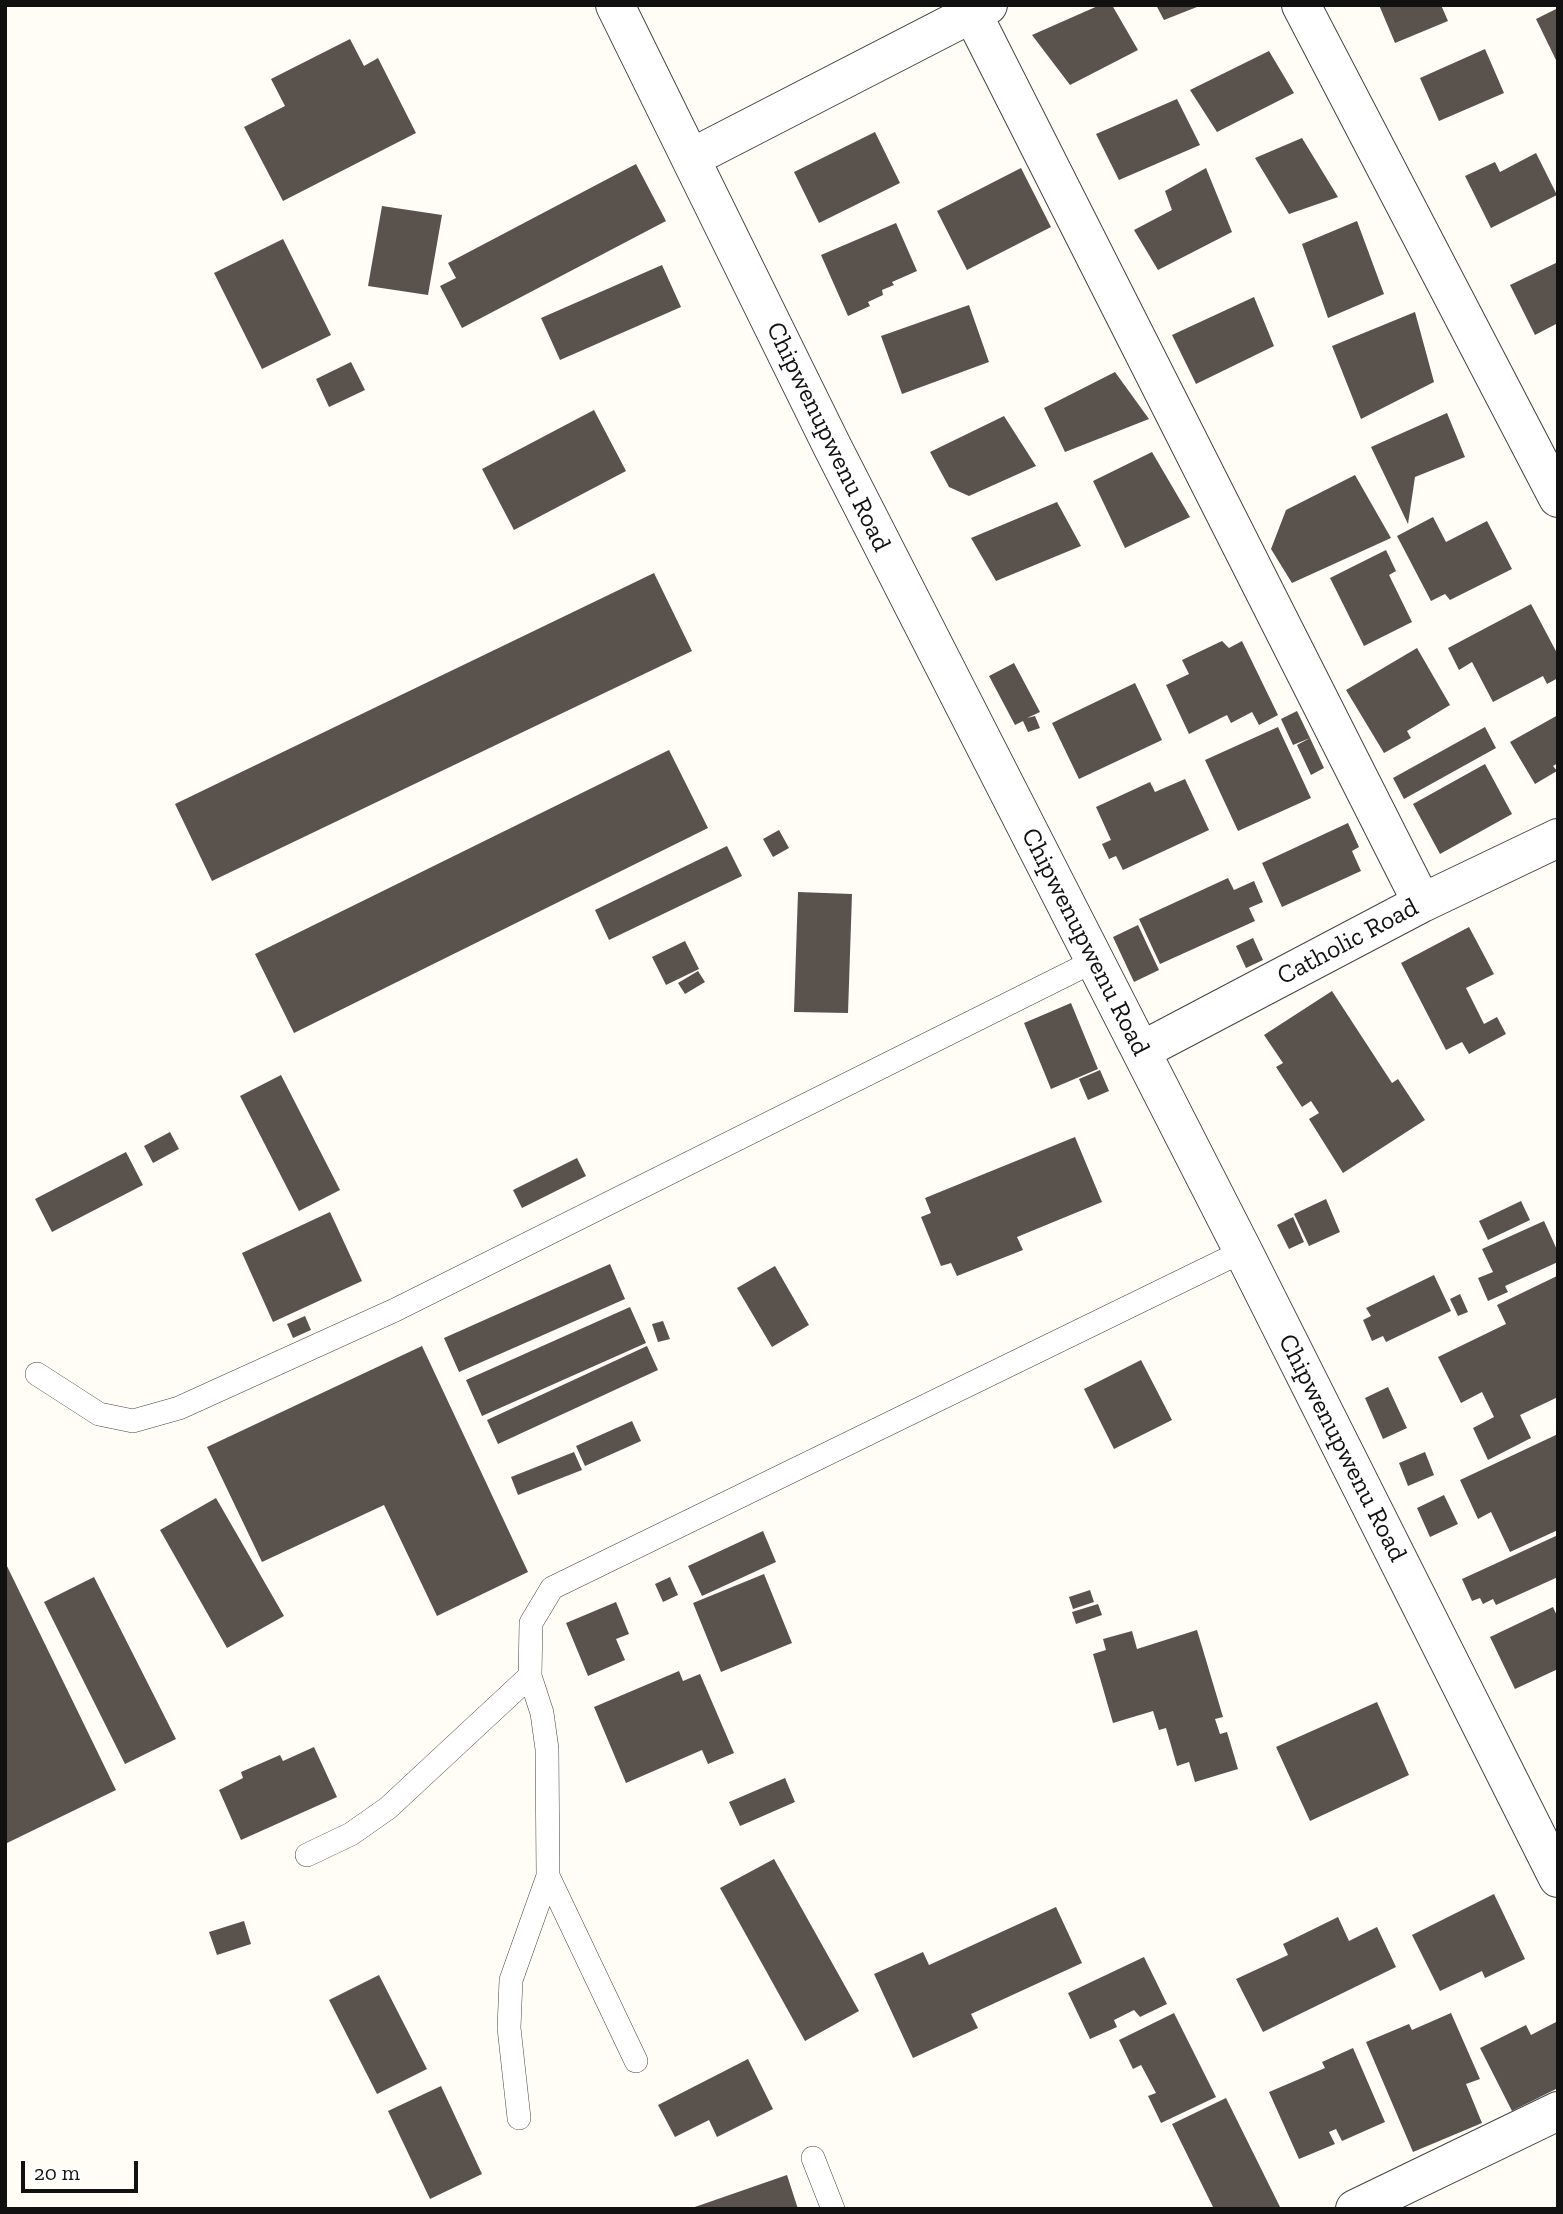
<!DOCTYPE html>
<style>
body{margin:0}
#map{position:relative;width:1563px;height:2214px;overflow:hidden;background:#fffdf5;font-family:"Zilla Slab",serif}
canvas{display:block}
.frame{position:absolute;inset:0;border:7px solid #111;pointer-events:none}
.scale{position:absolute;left:21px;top:2161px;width:117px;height:32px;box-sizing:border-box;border:4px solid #111;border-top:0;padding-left:9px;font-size:21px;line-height:24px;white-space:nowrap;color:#111;-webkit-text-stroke:5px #fff;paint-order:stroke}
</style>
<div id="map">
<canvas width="1563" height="2214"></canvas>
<div class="frame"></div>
<div class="scale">20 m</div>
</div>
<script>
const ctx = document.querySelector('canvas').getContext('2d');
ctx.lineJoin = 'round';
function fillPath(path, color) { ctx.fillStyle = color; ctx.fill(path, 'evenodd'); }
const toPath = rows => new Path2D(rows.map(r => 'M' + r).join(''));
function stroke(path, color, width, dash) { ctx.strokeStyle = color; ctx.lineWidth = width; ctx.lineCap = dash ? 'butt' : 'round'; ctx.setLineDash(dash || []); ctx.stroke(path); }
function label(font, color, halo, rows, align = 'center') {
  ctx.font = font + ' "Zilla Slab",serif'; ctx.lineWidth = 7; ctx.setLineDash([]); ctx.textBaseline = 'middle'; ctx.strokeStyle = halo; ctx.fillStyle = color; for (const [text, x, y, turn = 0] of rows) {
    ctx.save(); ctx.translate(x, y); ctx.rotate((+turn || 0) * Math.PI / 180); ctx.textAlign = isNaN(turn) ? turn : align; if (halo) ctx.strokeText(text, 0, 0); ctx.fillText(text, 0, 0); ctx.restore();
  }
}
const building = toPath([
 [1100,5,1112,5,1138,50,1070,85,1032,35],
 [1156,5,1202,5,1164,20],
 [1379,5,1441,5,1448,21,1395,43],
 [1558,8,1558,59,1556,60,1536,19],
 [350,39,364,66,378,58,416,133,283,201,244,127,285,106,271,79],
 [1485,49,1504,93,1439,121,1420,78],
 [1269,51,1294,93,1217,132,1190,90],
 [1177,99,1200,145,1119,180,1096,134],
 [875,132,900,183,819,223,794,172],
 [1302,138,1338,197,1289,214,1255,158],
 [1536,153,1557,195,1491,228,1465,176,1495,162,1500,172],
 [636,164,666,221,462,328,440,286,456,278,448,263],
 [1021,168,1051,227,967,270,937,211],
 [1206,168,1232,232,1158,270,1134,230,1172,210,1165,191],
 [382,206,442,215,428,295,368,286],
 [1357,221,1384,294,1328,318,1302,244],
 [896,223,917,271,892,282,894,285,882,290,883,295,868,302,870,306,848,316,821,255],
 [283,239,331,335,262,369,214,273],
 [1558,262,1558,323,1535,335,1510,285],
 [662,265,681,307,560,360,541,318],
 [1254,297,1274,346,1196,384,1172,335],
 [969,305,989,362,902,394,881,336],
 [1415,312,1434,382,1361,419,1332,346],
 [351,362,365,390,329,407,316,379],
 [1115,372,1149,419,1065,452,1044,408],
 [594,410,626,471,514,530,482,469],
 [1447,413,1465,457,1415,477,1408,524,1371,447],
 [1004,416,1036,466,969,496,949,487,930,452],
 [1152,452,1190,517,1125,548,1093,481],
 [1355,475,1391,538,1292,583,1271,549,1286,510],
 [1057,502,1081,546,996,581,971,538],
 [1433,517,1446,542,1487,521,1512,569,1450,600,1445,594,1431,601,1397,536],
 [1386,550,1396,571,1389,575,1412,622,1364,646,1330,578],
 [654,573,692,651,212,881,175,804],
 [1531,604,1558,655,1558,678,1547,684,1543,676,1493,702,1472,662,1459,670,1448,648],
 [1222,641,1229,648,1242,641,1278,715,1259,725,1252,712,1231,723,1227,715,1189,734,1166,685,1189,674,1182,660],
 [1417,648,1450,705,1407,731,1411,738,1384,753,1346,690],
 [1014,663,1040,712,1027,718,1035,716,1040,728,1028,732,1023,721,1015,725,989,676],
 [1135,683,1162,740,1079,779,1052,723],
 [1297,711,1310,738,1293,745,1281,719],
 [1558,715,1558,763,1553,766,1557,771,1535,784,1510,742],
 [1278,727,1311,798,1238,831,1205,760],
 [1485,727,1496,748,1404,799,1393,778],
 [1310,738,1324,768,1311,775,1297,745],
 [669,750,708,828,294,1033,255,954],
 [1485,764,1512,814,1440,854,1413,804],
 [1185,779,1209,830,1123,870,1116,856,1109,859,1102,844,1111,840,1096,807,1150,782,1155,792],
 [1348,823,1359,847,1352,851,1361,871,1282,907,1262,863],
 [779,830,789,848,773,857,763,839],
 [727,846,742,876,609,940,595,910],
 [1228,878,1234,890,1254,881,1263,902,1249,908,1255,921,1160,964,1139,919],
 [798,892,852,894,848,1013,794,1012],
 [1138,925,1159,970,1134,982,1113,937],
 [1469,927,1494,974,1466,988,1484,1024,1497,1017,1506,1034,1469,1054,1462,1042,1446,1050,1401,963],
 [1253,938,1263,960,1246,968,1236,946],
 [685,941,699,969,666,985,652,957],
 [698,971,705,982,685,994,678,983],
 [1332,991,1392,1083,1398,1079,1425,1120,1343,1173,1309,1119,1319,1113,1311,1101,1302,1107,1276,1067,1283,1063,1264,1035],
 [1071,1003,1098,1069,1051,1089,1024,1023],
 [1100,1070,1109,1091,1088,1100,1079,1079],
 [281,1075,340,1190,299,1211,240,1096],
 [170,1132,179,1149,153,1163,144,1146],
 [1075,1137,1102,1202,1017,1237,1023,1250,957,1276,951,1263,941,1266,921,1217,931,1213,925,1198],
 [126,1152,143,1185,52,1232,35,1199],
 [577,1158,586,1176,522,1208,513,1190],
 [1326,1199,1340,1232,1309,1246,1294,1214],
 [1521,1201,1530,1220,1488,1240,1479,1221],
 [330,1212,362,1281,273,1322,242,1253],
 [1293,1217,1304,1242,1289,1249,1277,1225],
 [1544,1221,1558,1252,1558,1262,1505,1286,1508,1292,1488,1301,1478,1278,1493,1272,1482,1249],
 [610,1264,625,1299,459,1372,444,1338],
 [775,1266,809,1325,772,1347,737,1288],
 [1434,1275,1451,1311,1386,1342,1383,1336,1372,1341,1363,1320,1371,1316,1366,1308],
 [1557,1276,1558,1397,1520,1415,1531,1438,1488,1460,1473,1428,1494,1417,1482,1392,1461,1403,1438,1357,1506,1324,1497,1305],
 [1460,1294,1468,1312,1458,1316,1450,1299],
 [630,1307,646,1343,482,1416,466,1380],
 [305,1316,311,1330,293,1338,287,1324],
 [663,1321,670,1339,658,1342,652,1324],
 [422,1346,528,1572,437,1616,384,1505,262,1562,207,1447],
 [647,1346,658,1370,498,1444,487,1420],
 [1141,1360,1172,1420,1114,1449,1084,1389],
 [1388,1387,1407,1428,1383,1439,1365,1398],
 [632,1421,641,1441,585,1466,576,1446],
 [1558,1434,1558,1530,1510,1552,1491,1512,1478,1519,1460,1480],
 [574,1452,582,1470,518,1495,511,1477],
 [1425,1452,1434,1475,1408,1486,1399,1463],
 [1444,1495,1458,1524,1430,1537,1417,1508],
 [216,1498,284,1616,227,1648,160,1530],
 [763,1531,776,1562,702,1596,688,1566],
 [1558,1535,1558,1577,1496,1605,1493,1599,1483,1604,1480,1598,1472,1601,1462,1579],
 [5,1562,116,1790,5,1844],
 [764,1574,792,1643,721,1672,693,1603],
 [94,1577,176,1739,125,1764,44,1602],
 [670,1577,678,1595,663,1602,655,1584],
 [1090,1590,1094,1602,1073,1609,1069,1597],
 [616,1602,629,1634,616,1639,625,1660,588,1676,566,1623],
 [1098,1604,1102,1615,1076,1624,1072,1612],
 [1553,1607,1558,1618,1558,1669,1515,1689,1490,1637],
 [1197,1630,1223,1717,1215,1719,1220,1734,1227,1732,1238,1769,1195,1782,1189,1762,1177,1766,1166,1728,1159,1730,1153,1711,1113,1723,1093,1654,1106,1650,1103,1639,1132,1631,1137,1649],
 [679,1671,683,1681,700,1674,734,1753,708,1764,702,1750,626,1783,594,1707],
 [1377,1702,1409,1775,1310,1821,1276,1747],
 [314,1747,337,1797,241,1840,219,1790,243,1778,241,1772,280,1755,283,1761],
 [785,1778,795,1802,740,1826,729,1802],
 [774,1859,859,2011,805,2041,720,1888],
 [1494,1894,1525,1959,1485,1978,1482,1971,1440,1991,1412,1935],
 [1056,1907,1082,1963,971,2014,978,2028,913,2058,874,1974,923,1952,929,1965],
 [1338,1917,1349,1941,1377,1927,1396,1967,1263,2032,1236,1979,1288,1955,1283,1944],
 [244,1921,251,1944,217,1955,209,1932],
 [1144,1957,1167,2004,1140,2017,1134,2010,1114,2020,1117,2027,1090,2039,1068,1993],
 [379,1975,427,2069,377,2094,329,2000],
 [1174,2013,1216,2097,1161,2123,1148,2096,1156,2093,1141,2065,1133,2069,1119,2040],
 [1451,2013,1480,2079,1466,2084,1482,2123,1413,2152,1366,2042,1409,2024,1412,2030],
 [1558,2021,1558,2088,1512,2111,1480,2048,1526,2025,1531,2035],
 [1353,2048,1385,2122,1342,2141,1336,2129,1329,2132,1335,2144,1299,2159,1269,2092,1325,2068,1322,2062],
 [748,2059,773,2109,717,2137,709,2120,675,2137,658,2105],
 [441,2086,482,2174,430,2199,388,2111],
 [1226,2098,1281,2209,1214,2209,1172,2124],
 [787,2175,798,2209,692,2209,692,2208]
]);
const lane = toPath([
 [37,1374,99,1414,133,1421,179,1408,395,1310,1094,961],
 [307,1855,351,1834,388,1808,530,1676],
 [548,1876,636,2061],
 [519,2118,509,2028,511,1980,548,1876,547,1749,542,1713,530,1676,531,1623,552,1588,1243,1251],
 [813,2158,833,2209]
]);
const street = toPath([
 [615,5,832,446,1243,1251,1558,1878],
 [968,5,1422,903],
 [1301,5,1558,498],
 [691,158,988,5],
 [1141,1051,1422,903,1558,838],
 [1355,2209,1558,2111]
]);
const streetNames = [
 ["Chipwenupwenu Road",828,437,64],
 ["Chipwenupwenu Road",1085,942,63],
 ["Catholic Road",1348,942,-28],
 ["Chipwenupwenu Road",1342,1448,63]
];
fillPath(building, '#5a524d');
stroke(lane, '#444', 24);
stroke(street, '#444', 40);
stroke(lane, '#fff', 23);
stroke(street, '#fff', 38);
label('26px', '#111', '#fff', streetNames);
</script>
